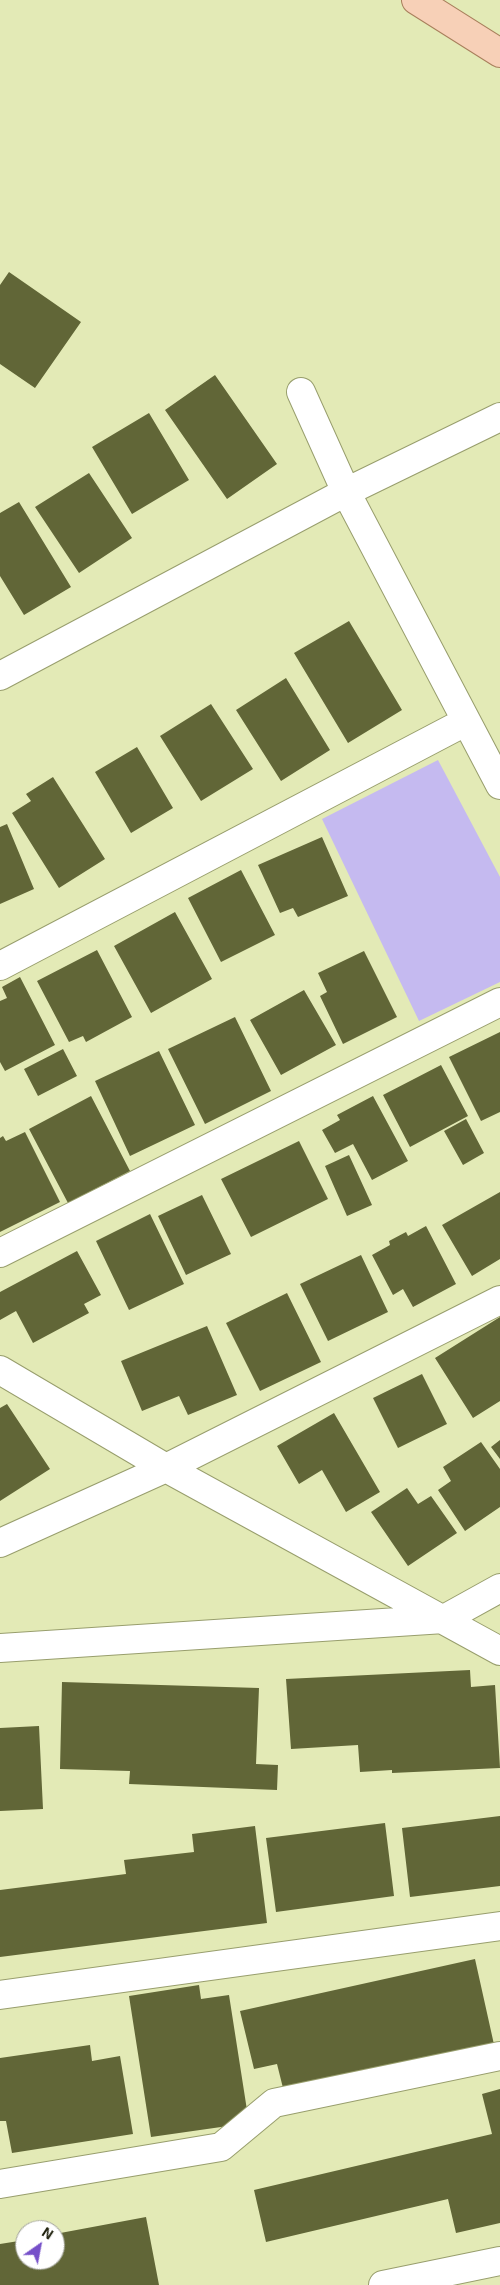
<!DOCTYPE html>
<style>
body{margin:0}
#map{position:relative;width:500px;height:2285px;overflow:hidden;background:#e3eab6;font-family:"Exo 2",sans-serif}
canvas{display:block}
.north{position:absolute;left:15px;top:2220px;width:50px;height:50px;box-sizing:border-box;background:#fff;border:1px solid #a5a69e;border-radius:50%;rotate:33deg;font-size:14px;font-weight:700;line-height:20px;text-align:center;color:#1f210d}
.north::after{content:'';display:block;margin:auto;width:18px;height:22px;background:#7650c9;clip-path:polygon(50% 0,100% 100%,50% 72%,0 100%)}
</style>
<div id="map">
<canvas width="500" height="2285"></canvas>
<div class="north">N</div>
</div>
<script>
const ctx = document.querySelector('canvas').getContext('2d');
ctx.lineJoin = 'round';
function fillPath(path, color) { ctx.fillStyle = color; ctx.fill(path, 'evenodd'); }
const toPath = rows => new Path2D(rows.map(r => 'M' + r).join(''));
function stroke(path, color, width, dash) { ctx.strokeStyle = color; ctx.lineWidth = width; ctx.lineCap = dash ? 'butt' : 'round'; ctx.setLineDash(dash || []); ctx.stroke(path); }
const green = toPath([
 [438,760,500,877,500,982,419,1021,322,819]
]);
const building = toPath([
 [9,272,81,322,35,388,0,364,0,285],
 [215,375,277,464,227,499,165,410],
 [149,413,189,480,132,514,92,447],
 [89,473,132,538,79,573,35,507],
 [19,502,71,587,24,615,0,576,0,513],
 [349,621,402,710,348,743,294,653],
 [286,678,330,750,281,781,236,710],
 [211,704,253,769,201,801,160,736],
 [137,747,173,808,131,833,95,772],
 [53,777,105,859,59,888,12,813,31,801,26,794],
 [7,824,34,889,0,904,0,827],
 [322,837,348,896,298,917,293,908,280,913,258,865],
 [241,870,275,935,221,962,188,898],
 [175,912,212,979,151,1013,114,946],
 [97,950,132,1017,86,1042,83,1036,69,1042,37,981],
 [364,951,397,1017,343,1044,320,996,327,992,318,973],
 [20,977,55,1045,5,1071,0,1062,0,1001,7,998,2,987],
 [304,990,336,1045,281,1075,250,1020],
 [235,1017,271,1091,205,1124,168,1049],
 [500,1032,500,1112,481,1121,449,1057],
 [63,1049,77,1076,38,1096,24,1069],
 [159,1051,195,1125,130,1156,95,1081],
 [441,1065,468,1116,410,1147,383,1095],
 [91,1096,130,1171,68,1203,29,1129],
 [373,1096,408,1161,372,1180,353,1144,335,1153,322,1130,340,1120,337,1115],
 [466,1119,484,1153,463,1165,444,1131],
 [25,1132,60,1202,0,1232,0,1138,3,1136,6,1141],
 [299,1141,328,1199,251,1237,221,1179],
 [349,1155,372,1205,347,1216,325,1166],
 [500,1192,500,1259,472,1276,442,1225],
 [202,1195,231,1254,186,1275,158,1216],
 [150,1214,184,1284,129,1310,96,1241],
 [426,1226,456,1284,413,1307,403,1289,393,1295,372,1255,390,1245,389,1241,406,1232,408,1236],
 [77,1251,101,1295,84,1304,89,1313,33,1343,16,1311,0,1320,0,1292],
 [361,1255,388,1312,328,1341,300,1284],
 [287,1293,321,1362,260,1391,226,1323],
 [500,1317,500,1401,473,1418,435,1358],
 [207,1326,237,1395,188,1415,179,1396,142,1411,121,1361],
 [422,1374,447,1424,398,1448,373,1398],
 [7,1404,50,1469,0,1501,0,1408],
 [334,1413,380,1492,346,1512,322,1470,299,1484,277,1446],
 [500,1440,500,1459,491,1447],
 [481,1442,500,1469,500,1507,465,1531,438,1490,451,1481,443,1467],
 [407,1488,418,1504,431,1496,457,1533,408,1566,371,1512],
 [470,1670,471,1687,495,1685,500,1768,392,1773,392,1770,360,1772,358,1745,291,1749,286,1679],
 [62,1682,259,1688,256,1764,278,1765,277,1790,129,1784,130,1771,60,1769],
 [39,1726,43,1809,0,1811,0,1728],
 [500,1816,500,1886,410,1897,402,1828],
 [385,1823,394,1896,276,1912,266,1838],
 [255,1826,267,1923,0,1957,0,1890,126,1874,124,1860,194,1852,192,1834],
 [475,1959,495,2049,285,2096,277,2064,254,2069,240,2011],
 [199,1985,201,1999,229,1995,249,2123,151,2137,129,1996],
 [90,2045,92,2061,120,2056,133,2134,12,2153,6,2121,0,2121,0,2058],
 [500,2089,500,2223,456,2233,448,2199,266,2242,254,2190,492,2134,482,2094],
 [146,2217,159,2285,0,2285,0,2244,25,2240,25,2260,55,2260,55,2234]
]);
const street = toPath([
 [301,392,346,492,500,785],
 [0,676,346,492,500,417],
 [0,966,465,722],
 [0,1253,500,1002],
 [0,1370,166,1468,500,1651],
 [0,1543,166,1468,500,1300],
 [0,1648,444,1619,500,1588],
 [0,1995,500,1926],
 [0,2184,221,2147,274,2103,500,2056],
 [383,2285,500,2261]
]);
const primary = toPath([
 [416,0,500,53]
]);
fillPath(green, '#c5baf0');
fillPath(building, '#616637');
stroke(street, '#989e6d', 30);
stroke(primary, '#a87f5c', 30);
stroke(street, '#fff', 28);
stroke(primary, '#f7d0b7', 28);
</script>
